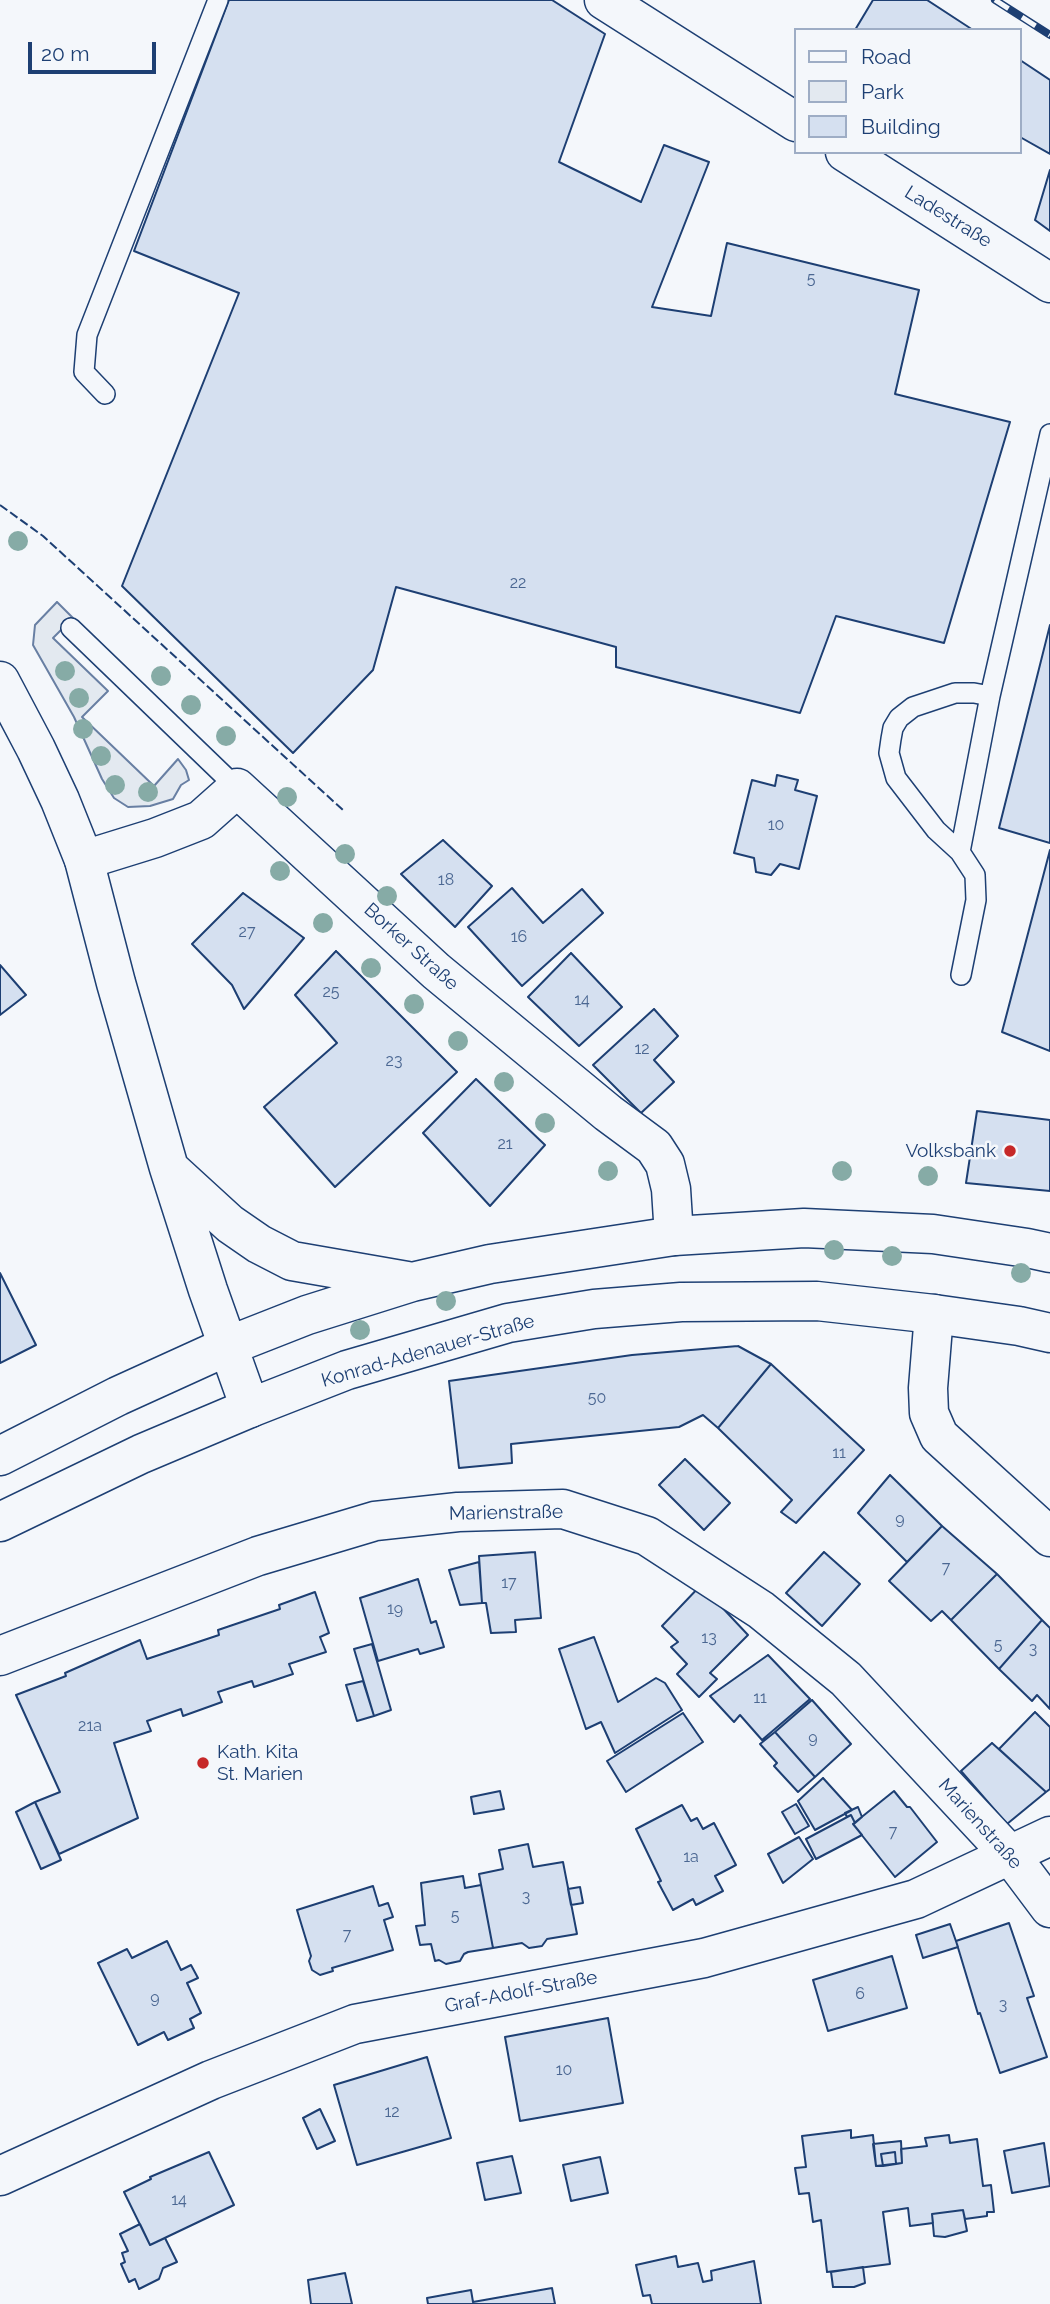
<!DOCTYPE html>
<meta charset="utf-8">
<style>
body{margin:0}
#map{position:relative;width:1050px;height:2304px;overflow:hidden;background:#f4f7fb;font-family:Raleway,sans-serif}
canvas{display:block}
.legend{position:absolute;left:794px;top:28px;width:228px;height:126px;box-sizing:border-box;background:#f4f7fb;border:2px solid #9eadc5;margin:0;padding:9px 12px;list-style:none;font-size:21px;color:#1d3f73}
.legend li{display:flex;align-items:center;gap:14px;height:35px}
.legend b{width:35px;border:2px solid #9eadc5}
.scale{position:absolute;left:28px;top:42px;width:128px;height:32px;box-sizing:border-box;border:4px solid #1d3f73;border-top:0;padding-left:9px;font-size:21px;line-height:24px;white-space:nowrap;color:#1d3f73;-webkit-text-stroke:5px #f4f7fb;paint-order:stroke}
</style>
<div id="map">
<canvas width="1050" height="2304"></canvas>
<ul class="legend">
<li><b style="height:9px;background:#f4f7fb"></b>Road</li>
<li><b style="height:19px;background:#e3e9f0"></b>Park</li>
<li><b style="height:19px;background:#d5e0f0"></b>Building</li>
</ul>
<div class="scale">20 m</div>
</div>
<script>
const ctx = document.querySelector('canvas').getContext('2d');
ctx.lineJoin = 'round';
function fillPath(path, color) { ctx.fillStyle = color; ctx.fill(path, 'evenodd'); }
const toPath = rows => new Path2D(rows.map(r => 'M' + r).join(''));
function stroke(path, color, width, dash) { ctx.strokeStyle = color; ctx.lineWidth = width; ctx.lineCap = dash ? 'butt' : 'round'; ctx.setLineDash(dash || []); ctx.stroke(path); }
function label(font, color, halo, rows, align = 'center') {
  ctx.font = font + ' Raleway,sans-serif'; ctx.lineWidth = 5; ctx.setLineDash([]); ctx.textBaseline = 'middle'; ctx.strokeStyle = halo; ctx.fillStyle = color; for (const [text, x, y, turn = 0] of rows) {
    ctx.save(); ctx.translate(x, y); ctx.rotate((+turn || 0) * Math.PI / 180); ctx.textAlign = isNaN(turn) ? turn : align; if (halo) ctx.strokeText(text, 0, 0); ctx.fillText(text, 0, 0); ctx.restore();
  }
}
const green = toPath([
 [57,602,73,618,53,638,108,691,82,717,154,786,178,759,186,770,189,780,181,785,173,799,150,806,128,807,114,798,102,779,74,717,33,645,35,625,57,602]
]);
const building = toPath([
 [229,0,552,0,605,34,559,162,641,202,664,145,709,162,652,307,711,316,727,243,919,290,895,394,1010,422,944,643,836,616,800,713,616,667,616,647,396,587,373,670,293,753,122,586,239,293,134,251,229,0],
 [873,0,927,0,973,30,855,30,873,0],
 [1020,60,1050,80,1050,154,1020,137,1020,60],
 [1050,170,1050,231,1035,220,1050,170],
 [1050,625,1050,843,999,828,1050,625],
 [777,775,798,780,795,790,817,796,799,869,780,864,771,875,756,872,754,858,734,853,752,780,775,786,777,775],
 [443,840,492,886,455,927,401,874,443,840],
 [1050,850,1050,1051,1002,1032,1050,850],
 [512,888,543,923,582,889,603,913,522,986,468,927,512,888],
 [243,893,304,938,244,1009,232,985,192,944,243,893],
 [336,951,457,1072,335,1187,264,1107,337,1043,295,995,336,951],
 [571,953,622,1007,579,1046,528,997,571,953],
 [0,965,26,995,0,1015,0,965],
 [654,1009,678,1036,654,1060,674,1082,641,1113,593,1065,654,1009],
 [476,1079,545,1145,490,1206,423,1133,476,1079],
 [977,1111,1050,1120,1050,1191,966,1183,977,1111],
 [0,1273,36,1345,0,1363,0,1273],
 [738,1346,771,1364,718,1428,703,1415,679,1427,511,1444,512,1463,459,1468,449,1381,632,1355,738,1346],
 [771,1364,864,1450,796,1523,781,1512,792,1500,718,1428,771,1364],
 [685,1459,730,1503,704,1530,659,1485,685,1459],
 [890,1475,942,1526,907,1562,858,1513,890,1475],
 [942,1526,997,1574,951,1620,942,1611,931,1621,889,1581,942,1526],
 [535,1552,541,1618,515,1620,516,1632,491,1633,486,1603,482,1603,479,1556,535,1552],
 [824,1552,860,1584,822,1626,786,1593,824,1552],
 [479,1562,482,1603,460,1605,449,1570,479,1562],
 [997,1574,1042,1620,999,1669,951,1620,997,1574],
 [418,1579,431,1623,436,1621,444,1647,420,1654,418,1649,378,1661,360,1598,418,1579],
 [701,1585,748,1635,710,1673,717,1679,699,1697,677,1674,687,1664,671,1647,678,1642,662,1626,701,1585],
 [315,1592,329,1633,320,1637,326,1652,289,1664,293,1674,254,1687,252,1681,218,1692,222,1702,183,1716,181,1709,147,1721,151,1731,114,1743,138,1818,59,1854,35,1802,60,1792,16,1695,66,1676,65,1673,140,1640,147,1659,219,1635,218,1630,280,1609,279,1605,315,1592],
 [1042,1620,1050,1628,1050,1709,1037,1695,1032,1701,999,1669,1042,1620],
 [594,1637,618,1702,656,1678,665,1683,682,1710,615,1753,601,1722,586,1729,559,1649,594,1637],
 [372,1644,391,1710,374,1716,354,1649,372,1644],
 [768,1655,810,1699,762,1740,740,1715,734,1722,710,1696,768,1655],
 [363,1681,374,1716,357,1721,346,1685,363,1681],
 [812,1700,851,1744,815,1777,775,1732,812,1700],
 [1035,1712,1050,1727,1050,1789,1046,1792,999,1749,1035,1712],
 [683,1713,703,1742,626,1792,607,1761,683,1713],
 [775,1732,815,1777,798,1792,774,1766,777,1763,760,1744,775,1732],
 [992,1743,1046,1792,1007,1824,961,1771,992,1743],
 [823,1778,852,1810,815,1830,798,1801,823,1778],
 [500,1791,504,1809,474,1814,471,1797,500,1791],
 [894,1791,907,1807,910,1807,937,1842,895,1877,853,1824,894,1791],
 [35,1802,61,1860,41,1869,16,1812,35,1802],
 [796,1804,809,1826,795,1834,782,1812,796,1804],
 [682,1805,691,1821,697,1818,703,1829,714,1823,736,1865,715,1876,723,1891,696,1905,693,1899,673,1910,658,1882,661,1881,636,1829,682,1805],
 [858,1807,862,1817,855,1823,851,1815,847,1817,845,1813,858,1807],
 [851,1815,855,1823,853,1824,862,1835,816,1859,806,1839,851,1815],
 [799,1837,813,1859,783,1883,768,1854,799,1837],
 [528,1844,533,1867,563,1862,577,1934,547,1939,542,1946,529,1948,522,1943,493,1948,479,1874,503,1869,499,1850,528,1844],
 [463,1876,465,1888,481,1885,493,1948,468,1952,464,1954,460,1961,446,1964,439,1960,435,1961,431,1944,420,1945,416,1926,425,1925,421,1883,463,1876],
 [373,1886,379,1906,388,1903,393,1917,384,1920,393,1950,332,1968,333,1971,320,1975,312,1970,309,1961,311,1956,297,1910,373,1886],
 [580,1887,583,1903,571,1905,568,1889,580,1887],
 [1009,1923,1034,1996,1027,1998,1047,2057,1000,2073,980,2013,978,2014,956,1941,1009,1923],
 [950,1924,958,1947,923,1958,916,1935,950,1924],
 [167,1941,181,1970,191,1965,198,1978,187,1983,201,2013,190,2019,194,2028,168,2040,164,2032,138,2045,98,1963,127,1949,132,1958,167,1941],
 [892,1956,907,2008,828,2031,813,1980,892,1956],
 [608,2018,623,2103,520,2121,505,2037,608,2018],
 [427,2057,451,2138,357,2165,334,2085,427,2057],
 [320,2109,335,2141,317,2149,303,2118,320,2109],
 [851,2130,851,2138,873,2135,876,2166,902,2163,901,2149,927,2146,925,2138,949,2135,950,2143,977,2139,983,2186,991,2185,994,2212,987,2212,987,2216,965,2219,963,2210,932,2214,933,2223,910,2226,908,2208,883,2212,890,2264,827,2272,821,2220,813,2222,809,2193,799,2194,795,2168,806,2167,802,2136,851,2130],
 [901,2141,902,2163,896,2164,895,2152,881,2154,883,2166,876,2166,873,2144,901,2141],
 [1044,2143,1050,2186,1012,2193,1004,2151,1044,2143],
 [209,2152,234,2205,150,2245,124,2192,151,2179,150,2177,209,2152],
 [895,2152,896,2164,883,2166,881,2154,895,2152],
 [512,2156,521,2193,485,2200,477,2163,512,2156],
 [600,2157,608,2193,571,2201,563,2165,600,2157],
 [963,2210,967,2231,945,2237,934,2236,932,2214,963,2210],
 [140,2224,150,2245,165,2238,177,2262,163,2268,159,2279,139,2289,135,2279,129,2282,121,2264,125,2262,122,2253,128,2251,120,2234,140,2224],
 [676,2256,678,2267,698,2263,703,2282,712,2280,711,2271,754,2261,761,2304,652,2304,650,2295,643,2296,636,2265,676,2256],
 [863,2267,865,2283,854,2287,833,2287,831,2272,863,2267],
 [345,2273,352,2304,311,2304,308,2280,345,2273],
 [552,2288,555,2304,428,2304,427,2298,471,2290,473,2302,552,2288]
]);
const service = toPath([
 [105,394,84,372,87,335,218,0],
 [71,628,237,788],
 [960,852,990,696],
 [961,975,976,900,975,875,960,852,936,830,896,778,889,753,891,739,893,728,899,718,913,707,955,693,974,693,990,696,1050,434]
]);
const minor = toPath([
 [604,0,796,122],
 [845,152,1050,283],
 [84,860,155,838,201,820,237,788,436,971,608,1113,654,1147,665,1164,671,1189,674,1236],
 [934,1314,928,1388,929,1413,939,1436,1050,1537],
 [0,1656,258,1556,375,1521,458,1512,563,1509,647,1536,761,1610,846,1679,1011,1856,1050,1908],
 [0,2176,211,2080,355,2024,704,1958,916,1899,1050,1836]
]);
const tertiary = toPath([
 [0,1456,118,1396,228,1346],
 [0,1522,141,1454,250,1408]
]);
const primary = toPath([
 [0,681,36,749,60,800,84,860,116,983,169,1168,208,1290,250,1408,347,1370,508,1323,594,1309,681,1302,817,1301,934,1314,1019,1326,1050,1333],
 [171,1170,230,1224,259,1244,292,1261,407,1281],
 [228,1346,307,1315,412,1282,490,1264,674,1236,804,1228,933,1234,1027,1248,1050,1253]
]);
const rail = toPath([
 [995,0,1050,35]
]);
const fence = toPath([
 [0,505,43,536,344,811]
]);
const trees = [
 [18,541],
 [65,671],
 [161,676],
 [79,698],
 [191,705],
 [83,729],
 [226,736],
 [101,756],
 [115,785],
 [148,792],
 [287,797],
 [345,854],
 [280,871],
 [387,896],
 [323,923],
 [371,968],
 [414,1004],
 [458,1041],
 [504,1082],
 [545,1123],
 [608,1171],
 [842,1171],
 [928,1176],
 [834,1250],
 [892,1256],
 [1021,1273],
 [446,1301],
 [360,1330]
];
const markers = [
 [1010,1151,7,"#c62828"],
 [203,1763,7,"#c62828"]
];
const numberNames = [
 ["5",811,279],
 ["22",518,583],
 ["10",776,825],
 ["18",446,880],
 ["27",247,932],
 ["16",519,937],
 ["25",331,992],
 ["14",582,1000],
 ["12",642,1049],
 ["23",394,1061],
 ["21",505,1144],
 ["50",597,1398],
 ["11",839,1453],
 ["9",900,1519],
 ["7",946,1568],
 ["17",509,1583],
 ["19",395,1609],
 ["13",709,1638],
 ["5",998,1645],
 ["3",1033,1649],
 ["11",760,1698],
 ["21a",90,1726],
 ["9",813,1738],
 ["7",893,1832],
 ["1a",691,1857],
 ["3",526,1897],
 ["5",455,1916],
 ["7",347,1935],
 ["6",860,1994],
 ["9",155,1998],
 ["3",1003,2005],
 ["10",564,2070],
 ["12",392,2112],
 ["14",179,2200]
];
const streetNames = [
 ["Ladestraße",948,217,32],
 ["Borker Straße",411,947,42],
 ["Konrad-Adenauer-Straße",428,1351,-16],
 ["Marienstraße",506,1513,-1],
 ["Marienstraße",980,1824,48],
 ["Graf-Adolf-Straße",521,1992,-11]
];
const poiNames = [
 ["Volksbank",996,1151],
 ["Kath. Kita",217,1752,"left"],
 ["St. Marien",217,1774,"left"]
];
fillPath(green, '#e3e9f0');
stroke(green, '#687fa3', 2);
fillPath(building, '#d5e0f0');
stroke(building, '#1d3f73', 2);
stroke(service, '#1d3f73', 22);
stroke(minor, '#1d3f73', 41);
stroke(tertiary, '#1d3f73', 41);
stroke(primary, '#1d3f73', 41);
stroke(service, '#f4f7fb', 19);
stroke(minor, '#f4f7fb', 38);
stroke(tertiary, '#f4f7fb', 38);
stroke(primary, '#f4f7fb', 38);
stroke(rail, '#1d3f73', 8);
stroke(rail, '#f4f7fb', 5, [16]);
stroke(fence, '#1d3f73', 2, [9, 3.5]);
ctx.fillStyle = '#86aba6';
for (const [x, y] of trees) { ctx.beginPath(); ctx.arc(x, y, 10, 0, 2 * Math.PI); ctx.fill(); }
for (const [x, y, r, color] of markers) { const dot = new Path2D(); dot.arc(x, y, r, 0, 2 * Math.PI); ctx.fillStyle = color; ctx.fill(dot); stroke(dot, '#f4f7fb', 2.5); }
label('16px', '#4b6792', null, numberNames);
label('19px', '#1d3f73', '#f4f7fb', streetNames);
label('19px', '#1d3f73', '#f4f7fb', poiNames, 'right');
</script>
